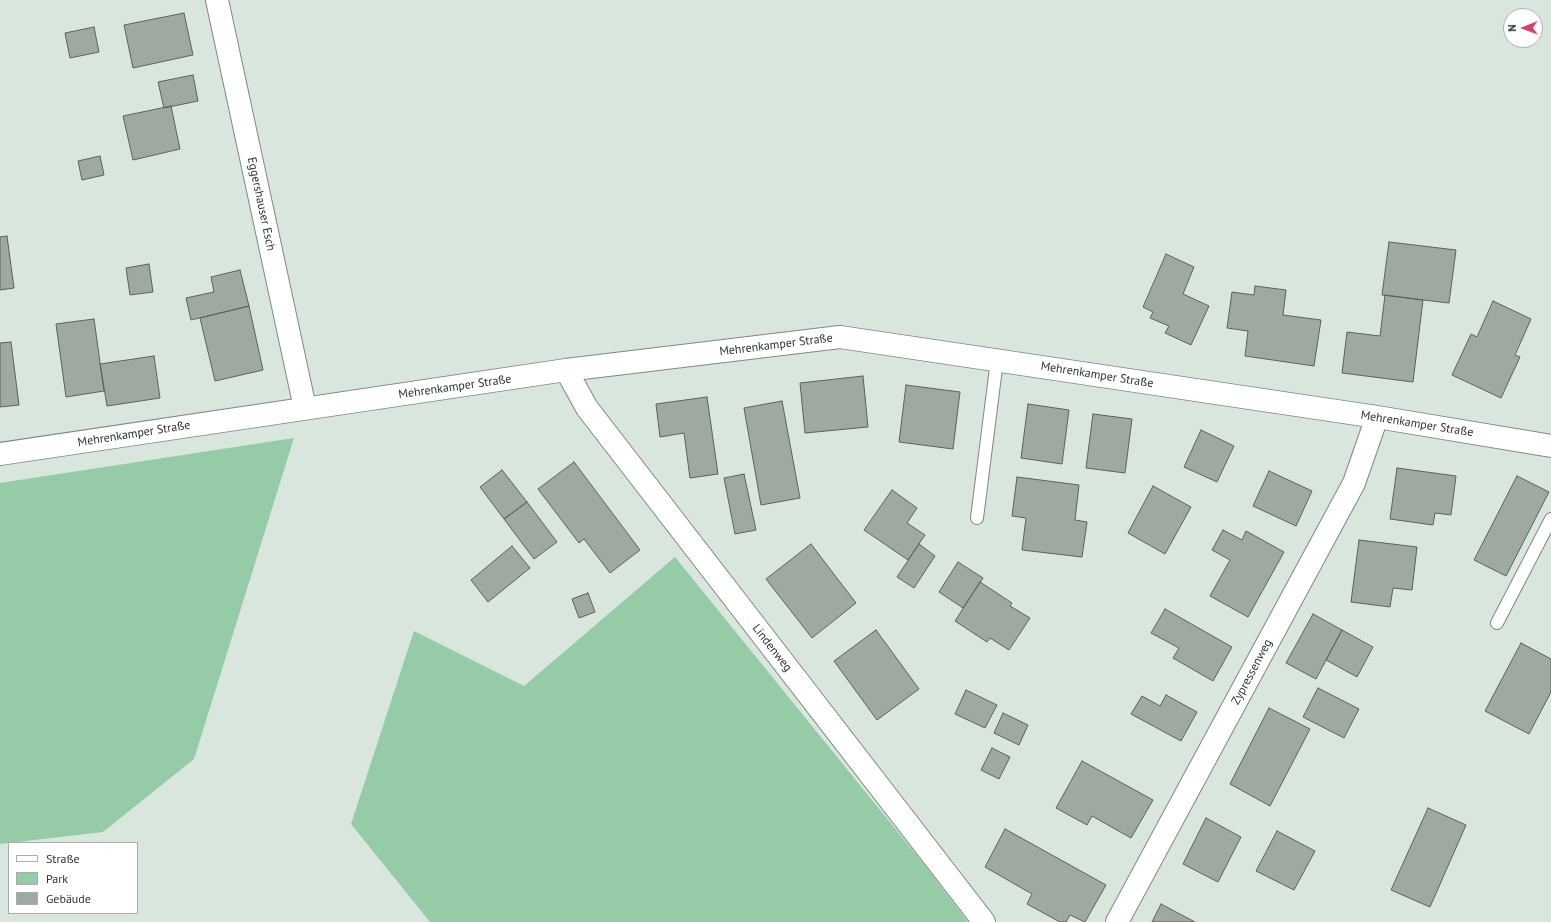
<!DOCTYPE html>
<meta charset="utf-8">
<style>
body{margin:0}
#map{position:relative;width:1551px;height:922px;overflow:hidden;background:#d9e6dd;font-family:"PT Sans",sans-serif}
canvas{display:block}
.legend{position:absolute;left:8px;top:842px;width:130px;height:72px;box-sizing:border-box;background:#fff;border:1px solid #abadab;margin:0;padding:5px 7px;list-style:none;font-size:12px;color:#2c312e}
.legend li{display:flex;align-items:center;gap:8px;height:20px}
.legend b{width:20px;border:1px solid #abadab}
.north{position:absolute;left:1503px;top:8px;width:40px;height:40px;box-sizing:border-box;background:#fff;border:1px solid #abadab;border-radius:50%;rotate:269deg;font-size:11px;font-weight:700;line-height:16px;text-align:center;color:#2c312e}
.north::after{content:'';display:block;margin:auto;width:14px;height:18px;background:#d14370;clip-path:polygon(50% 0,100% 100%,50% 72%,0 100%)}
</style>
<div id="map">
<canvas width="1551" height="922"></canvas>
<ul class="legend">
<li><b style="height:5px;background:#fff"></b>Straße</li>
<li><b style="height:11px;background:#96cba7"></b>Park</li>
<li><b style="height:11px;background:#9eaaa1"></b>Gebäude</li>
</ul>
<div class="north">N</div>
</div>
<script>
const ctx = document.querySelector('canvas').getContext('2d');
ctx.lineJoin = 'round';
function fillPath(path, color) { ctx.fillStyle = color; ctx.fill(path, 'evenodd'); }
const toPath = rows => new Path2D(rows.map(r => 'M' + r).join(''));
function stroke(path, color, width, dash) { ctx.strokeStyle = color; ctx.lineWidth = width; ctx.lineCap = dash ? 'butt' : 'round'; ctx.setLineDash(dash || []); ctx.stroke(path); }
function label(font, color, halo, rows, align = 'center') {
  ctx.font = font + ' "PT Sans",sans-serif'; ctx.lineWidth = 3; ctx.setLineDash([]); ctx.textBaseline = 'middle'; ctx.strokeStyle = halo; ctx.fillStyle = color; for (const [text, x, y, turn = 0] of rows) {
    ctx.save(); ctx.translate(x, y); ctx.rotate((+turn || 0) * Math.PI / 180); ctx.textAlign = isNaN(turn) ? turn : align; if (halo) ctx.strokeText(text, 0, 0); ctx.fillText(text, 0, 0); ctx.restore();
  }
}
const green = toPath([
 [294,438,194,759,103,832,0,844,0,483],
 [675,557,923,863,968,922,430,922,351,824,414,631,524,686]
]);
const building = toPath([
 [184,13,193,55,133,68,124,25,184,13],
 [94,27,99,52,70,58,65,33,94,27],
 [193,75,198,101,164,108,158,82,193,75],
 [171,106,180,149,133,160,123,116,171,106],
 [100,156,104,175,82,180,78,161,100,156],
 [7,236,14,288,0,290,0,237,7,236],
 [1389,242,1456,250,1449,303,1382,295,1389,242],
 [1166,254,1194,267,1183,294,1209,306,1191,345,1165,333,1169,326,1150,318,1153,312,1143,307,1166,254],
 [149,264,153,292,130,295,126,268,149,264],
 [240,270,249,306,191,320,186,298,214,292,211,277,240,270],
 [1255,286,1286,290,1283,315,1321,320,1314,366,1245,356,1248,331,1227,328,1232,292,1254,295,1255,286],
 [1385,295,1423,300,1413,382,1342,373,1347,332,1380,336,1385,295],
 [1493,301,1531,319,1515,355,1520,357,1501,398,1452,375,1471,334,1477,337,1493,301],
 [249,306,263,370,215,381,200,318,249,306],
 [94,319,104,391,66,397,56,324,94,319],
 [11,342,19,405,0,407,0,343,11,342],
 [154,356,160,398,107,406,100,364,154,356],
 [863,376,868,427,805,433,800,383,863,376],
 [906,385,960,392,953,449,899,442,906,385],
 [707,397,718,474,690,478,684,433,660,437,656,404,707,397],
 [782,401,800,498,761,505,744,408,782,401],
 [1028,404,1069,410,1062,464,1021,458,1028,404],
 [1093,414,1132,419,1125,473,1086,468,1093,414],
 [1201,430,1234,446,1217,482,1184,467,1201,430],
 [574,462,640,550,610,573,584,539,579,543,538,489,574,462],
 [1397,468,1456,476,1451,515,1435,513,1433,525,1390,519,1397,468],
 [502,470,527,502,504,519,480,487,502,470],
 [1269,471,1312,491,1296,526,1253,506,1269,471],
 [744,474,756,530,735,534,724,478,744,474],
 [1517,476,1549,492,1506,576,1474,560,1517,476],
 [1017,477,1079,485,1075,520,1087,522,1082,557,1022,550,1026,518,1012,516,1017,477],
 [1153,486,1191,507,1165,554,1128,533,1153,486],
 [892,490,917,508,907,523,925,535,908,560,864,530,892,490],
 [527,502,557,542,534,559,504,519,527,502],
 [1223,530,1242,540,1246,531,1284,552,1248,617,1210,596,1230,560,1212,550,1223,530],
 [1359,540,1417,547,1412,590,1393,588,1390,607,1351,602,1359,540],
 [811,544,856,603,812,638,766,579,811,544],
 [919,544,935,556,914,588,897,577,919,544],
 [512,546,530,568,488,602,471,580,512,546],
 [958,562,983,578,963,608,939,592,958,562],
 [980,582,1012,603,1010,606,1030,618,1009,650,990,638,987,642,955,621,980,582],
 [588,593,595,612,579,618,572,599,588,593],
 [1165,609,1232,647,1213,681,1173,658,1179,648,1151,633,1165,609],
 [1313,614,1342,630,1316,679,1286,663,1313,614],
 [876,630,919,689,877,720,834,661,876,630],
 [1342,630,1373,647,1357,677,1326,660,1342,630],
 [1521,643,1551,659,1551,692,1529,734,1485,711,1521,643],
 [1318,688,1359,709,1344,738,1303,717,1318,688],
 [966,690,997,705,985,728,955,714,966,690],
 [1166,695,1197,712,1181,741,1131,714,1142,696,1160,706,1166,695],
 [1269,708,1310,729,1270,806,1230,784,1269,708],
 [1003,713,1028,725,1019,745,994,733,1003,713],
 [992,748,1010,757,999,779,981,770,992,748],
 [1082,761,1153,800,1131,838,1092,816,1087,825,1056,808,1082,761],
 [1428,808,1466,825,1430,907,1391,890,1428,808],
 [1206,818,1241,837,1218,882,1183,864,1206,818],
 [1005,829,1106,885,1085,922,1070,915,1066,922,1060,922,1027,904,1032,894,985,867,1005,829],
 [1277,831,1315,851,1294,890,1256,871,1277,831],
 [1161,904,1195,922,1152,922,1161,904]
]);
const lane = toPath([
 [977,518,997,360],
 [1497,623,1551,519]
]);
const street = toPath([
 [217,0,305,408],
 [566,370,587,408,984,922],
 [0,454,566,370,840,337,1377,417,1551,446],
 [1117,922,1354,483,1377,417]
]);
const streetNames = [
 ["Eggershauser Esch",261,204,78],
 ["Mehrenkamper Straße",776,345,-7],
 ["Mehrenkamper Straße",1097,375,9],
 ["Mehrenkamper Straße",455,387,-8],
 ["Mehrenkamper Straße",1417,424,9],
 ["Mehrenkamper Straße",134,434,-9],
 ["Lindenweg",772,648,52],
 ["Zypressenweg",1252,672,-62]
];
fillPath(green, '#96cba7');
fillPath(building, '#9eaaa1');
stroke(building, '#58635b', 1);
stroke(lane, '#7e8a82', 14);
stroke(street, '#7e8a82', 24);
stroke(lane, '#fff', 12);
stroke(street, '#fff', 22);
label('12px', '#2c312e', '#fff', streetNames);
</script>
